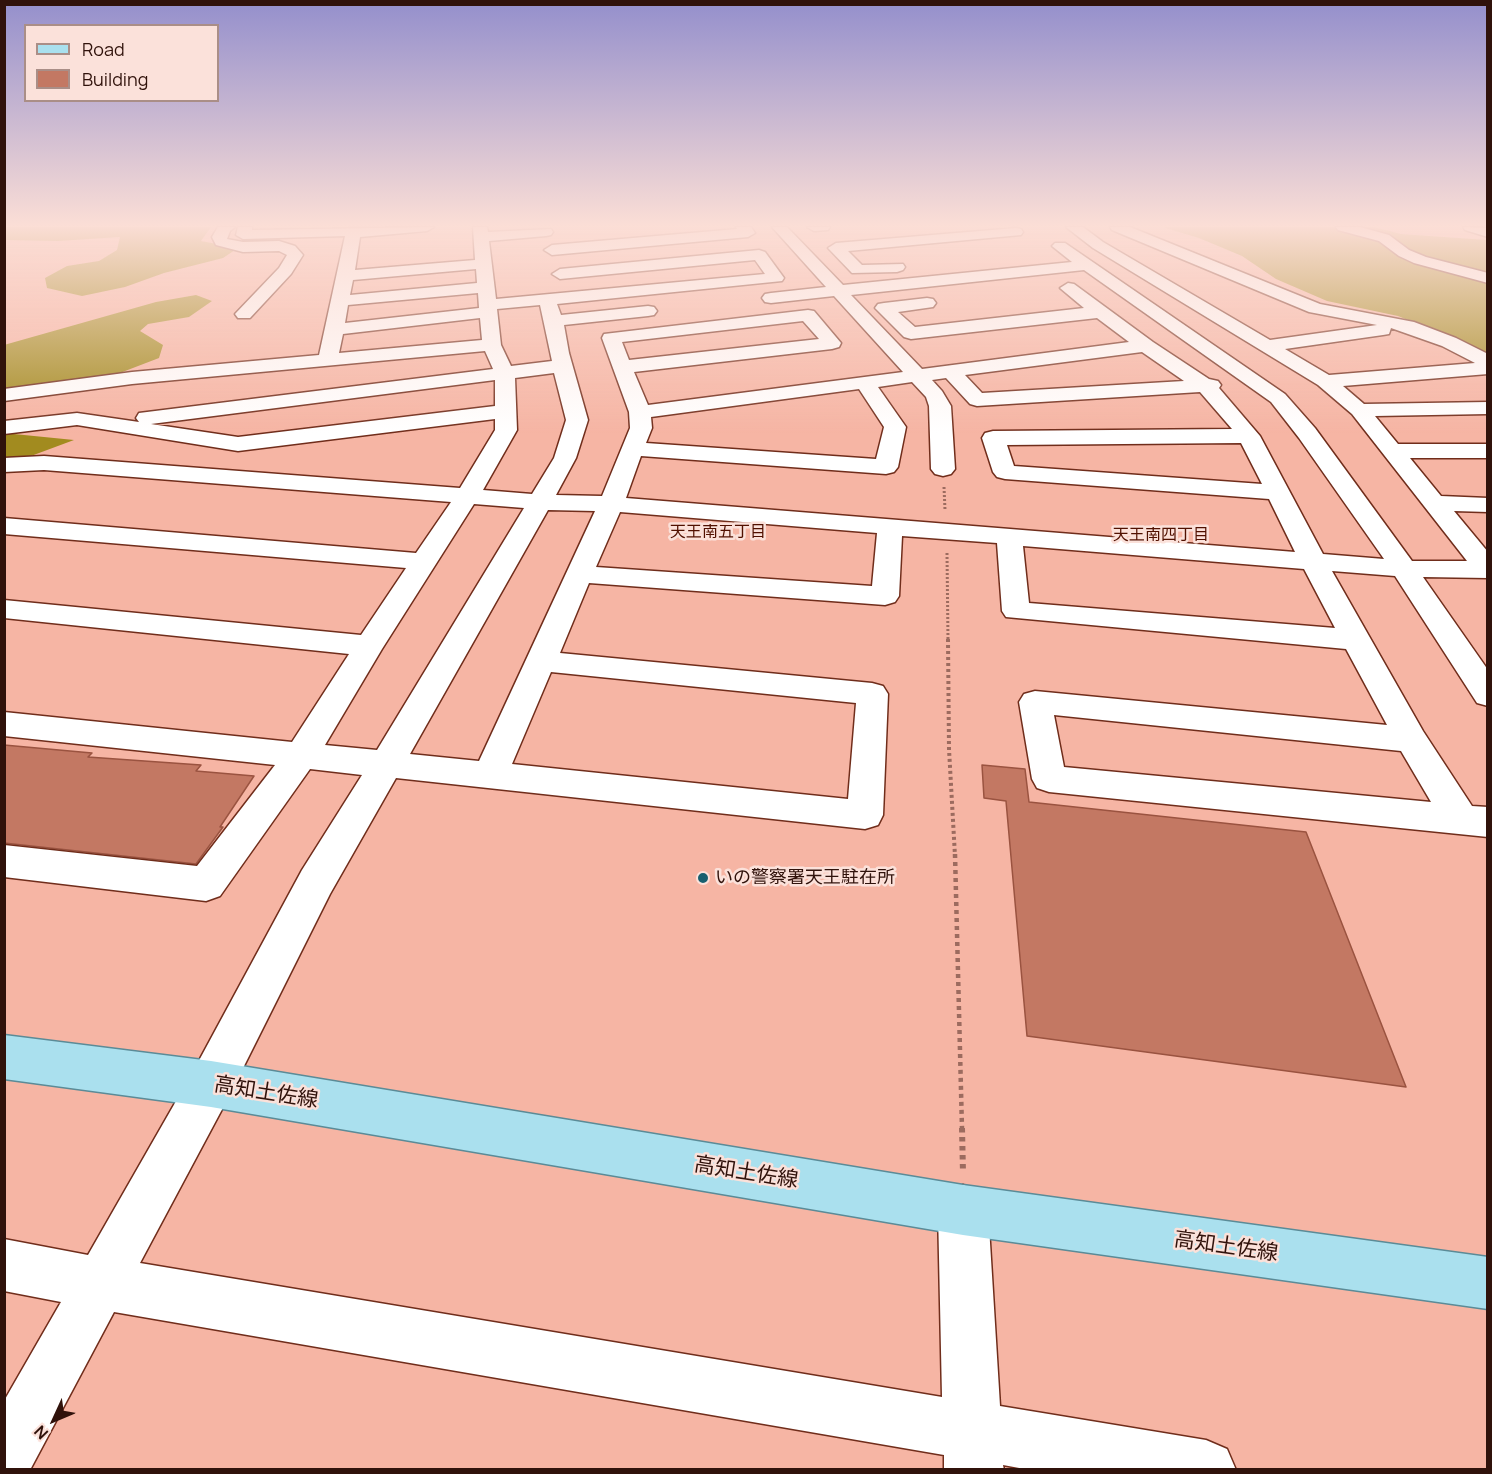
<!DOCTYPE html>
<meta charset="utf-8">
<style>
body{margin:0}
#map{position:relative;width:1492px;height:1474px;overflow:hidden;background:#f6b5a4;font-family:Manrope,sans-serif}
canvas{display:block}
.frame{position:absolute;inset:0;border:6px solid #30120b;pointer-events:none}
.legend{position:absolute;left:24px;top:24px;width:195px;height:78px;box-sizing:border-box;background:#fbe1da;border:2px solid #aa8e87;margin:0;padding:8px 10px;list-style:none;font-size:18px;color:#30120b}
.legend li{display:flex;align-items:center;gap:12px;height:30px}
.legend b{width:30px;border:2px solid #aa8e87}
.north{position:absolute;left:24px;top:1390px;width:60px;height:60px;-webkit-text-stroke:4px #fbe1da;paint-order:stroke;rotate:226deg;font-size:16px;font-weight:700;line-height:24px;text-align:center;color:#30120b}
.north::after{content:'';display:block;margin:auto;width:21px;height:27px;background:#30120b;clip-path:polygon(50% 0,100% 100%,50% 72%,0 100%)}
</style>
<div id="map">
<canvas width="1492" height="1474"></canvas>
<div class="frame"></div>
<ul class="legend">
<li><b style="height:8px;background:#aae0ee"></b>Road</li>
<li><b style="height:16px;background:#c37863"></b>Building</li>
</ul>
<div class="north">N</div>
</div>
<script>
const ctx = document.querySelector('canvas').getContext('2d');
ctx.lineJoin = 'round';
function fillPath(path, color) { ctx.fillStyle = color; ctx.fill(path, 'evenodd'); }
const toPath = rows => new Path2D(rows.map(r => 'M' + r).join(''));
function stroke(path, color, width, dash) { ctx.strokeStyle = color; ctx.lineWidth = width; ctx.lineCap = dash ? 'butt' : 'round'; ctx.setLineDash(dash || []); ctx.stroke(path); }
function label(font, color, halo, rows, align = 'center') {
  ctx.font = font + ' Manrope,"Noto Sans JP",sans-serif'; ctx.lineWidth = 5; ctx.setLineDash([]); ctx.textBaseline = 'middle'; ctx.strokeStyle = halo; ctx.fillStyle = color; for (const [text, x, y, turn = 0] of rows) {
    ctx.save(); ctx.translate(x, y); ctx.rotate((+turn || 0) * Math.PI / 180); ctx.textAlign = isNaN(turn) ? turn : align; if (halo) ctx.strokeText(text, 0, 0); ctx.fillText(text, 0, 0); ctx.restore();
  }
}
const forest = toPath([
 [4,227,211,227,201,241,238,248,223,258,164,273,125,287,82,296,47,288,45,278,67,266,99,261,117,250,120,237,58,241,5,240],
 [1162,227,1374,227,1401,234,1487,240,1487,353,1398,316,1327,301,1276,279,1242,256,1199,238],
 [196,295,212,301,189,317,148,324,140,331,163,345,159,358,112,376,5,390,4,345,156,302],
 [4,433,74,440,31,456,5,459]
]);
const building = toPath([
 [4,745,92,753,88,757,201,765,196,771,254,776,220,827,223,827,196,864,4,843,4,745],
 [982,765,1025,769,1029,802,1306,832,1406,1087,1027,1036,1006,801,984,798,982,765]
]);
const pathFar3 = toPath([
 [944,487,945,510],
 [947,553,948,640]
]);
const pathFar2 = toPath([
 [948,639,949,749,955,856]
]);
const pathFar1 = toPath([
 [955,854,962,1129]
]);
const path = toPath([
 [962,1128,963,1173]
]);
const minor = toPath([
 [218,227,235,227,230,231,227,239,243,242,279,241,295,246,303,255,291,274,250,318,238,318,235,314,279,268,287,255,279,251,243,252,216,245,212,237,218,227],
 [238,227,252,227,252,230,434,227,427,231,360,237,355,270,475,260,473,227,487,227,488,232,551,229,553,232,551,235,546,236,489,241,496,299,765,274,755,260,560,279,552,274,560,269,759,250,765,252,784,278,782,281,557,304,561,315,648,306,654,307,657,311,654,315,648,316,564,325,569,353,588,420,576,458,556,495,602,496,630,428,629,412,602,338,604,334,808,310,814,311,841,343,839,347,832,349,634,372,648,405,903,372,834,296,771,303,765,302,762,298,765,294,771,293,826,287,772,227,787,227,843,285,1072,262,1052,246,1055,243,1065,243,1285,394,1315,428,1412,561,1467,561,1352,414,1318,385,1093,248,1066,227,1083,227,1103,242,1270,340,1377,325,1309,312,1112,230,1110,227,1130,227,1320,304,1414,322,1456,338,1488,354,1488,374,1343,386,1364,404,1488,402,1488,414,1375,416,1398,444,1488,444,1488,458,1410,458,1441,496,1488,498,1488,512,1454,511,1488,552,1488,578,1423,577,1488,670,1488,706,1477,703,1395,576,1332,571,1423,731,1472,806,1488,807,1488,837,1049,792,1037,788,1032,779,1019,702,1024,694,1035,691,1387,725,1346,649,1006,617,1002,611,997,543,902,536,899,596,895,602,885,605,589,583,560,653,872,683,883,686,888,694,883,815,878,825,865,829,396,778,330,894,227,1100,140,1263,942,1397,938,1210,945,1192,963,1185,981,1192,988,1210,1000,1406,1206,1440,1227,1449,1236,1470,1030,1470,1003,1465,1004,1470,944,1470,944,1455,114,1312,30,1470,4,1470,4,1401,61,1302,4,1291,4,1239,88,1255,195,1068,302,870,362,775,310,769,220,896,206,901,4,877,4,845,197,866,275,765,4,736,4,712,292,742,349,654,4,618,4,600,361,635,406,568,4,534,4,518,416,553,451,502,44,470,4,472,4,458,44,456,460,488,495,430,495,419,238,451,77,425,4,434,4,421,77,413,139,422,136,418,139,413,147,412,493,369,485,351,132,384,4,401,4,389,132,372,319,355,345,236,243,239,236,235,238,227],
 [476,269,477,283,350,295,353,280,476,269],
 [1084,270,1271,402,1299,438,1384,559,1323,554,1260,436,1219,388,1221,385,1218,381,1209,379,1153,342,1074,284,1068,283,1060,288,1084,308,915,327,898,312,933,307,936,303,933,299,927,298,884,303,878,304,875,308,904,337,911,339,1097,318,1129,342,922,369,851,295,1084,270],
 [478,293,479,308,345,323,348,305,478,293],
 [540,305,552,361,511,366,501,345,497,309,540,305],
 [480,318,482,340,339,353,343,334,480,318],
 [803,321,819,339,629,360,622,342,803,321],
 [1391,328,1442,346,1475,363,1329,375,1285,349,1383,335,1389,334,1391,328],
 [1142,352,1184,381,982,393,965,375,1142,352],
 [554,373,566,420,554,458,532,494,483,490,517,430,515,378,554,373],
 [946,378,970,404,977,406,1200,392,1232,429,993,431,985,433,982,438,993,472,997,477,1005,479,1269,499,1295,552,626,498,641,456,886,474,894,472,898,467,906,427,878,387,912,382,926,397,929,406,931,469,935,474,943,476,951,474,955,469,951,406,942,391,932,380,946,378],
 [495,380,495,406,238,437,151,424,495,380],
 [859,389,884,427,876,459,646,443,652,428,651,417,859,389],
 [1241,443,1262,484,1014,466,1007,445,1241,443],
 [474,504,524,508,377,750,325,745,382,649,474,504],
 [548,510,595,511,479,761,410,754,548,510],
 [620,512,877,533,872,586,596,567,620,512],
 [1023,546,1304,569,1335,628,1029,603,1023,546],
 [551,672,856,703,848,799,512,764,551,672],
 [1054,715,1401,751,1431,802,1064,767,1054,715],
 [736,227,751,227,755,233,748,237,552,255,544,250,552,245,737,229,736,227],
 [807,227,830,227,828,230,814,231,807,227],
 [1336,227,1360,227,1389,235,1409,250,1426,257,1488,273,1488,283,1414,263,1399,256,1379,241,1338,230,1336,227],
 [1463,227,1488,228,1488,237,1465,230,1463,227],
 [1016,228,1021,229,1023,232,1021,235,848,251,862,265,903,264,905,267,903,270,897,272,852,273,828,248,836,243,1016,228]
]);
const major = toPath([
 [4,1035,211,1061,963,1185,1488,1257,1488,1309,963,1235,211,1107,4,1079,4,1035]
]);
const markers = [
 [703,878,6,"#175f6f"]
];
const farNeighbourhoodnames = [
 ["天王南五丁目",718,533],
 ["天王南四丁目",1161,536]
];
const poiNames = [
 ["いの警察署天王駐在所",715,878]
];
const nearStreetnames = [
 ["高知土佐線",266,1093,9],
 ["高知土佐線",746,1173,9],
 ["高知土佐線",1226,1247,8]
];
fillPath(forest, '#a28b1f');
fillPath(building, '#c37863');
stroke(building, '#9a5340', 1.5);
stroke(minor, '#702d1b', 3);
stroke(major, '#5b8b97', 3);
stroke(pathFar3, '#9c6b5f', 3, [2, 2]);
stroke(pathFar2, '#9c6b5f', 4, [3, 3]);
stroke(pathFar1, '#9c6b5f', 4.5, [4, 4]);
stroke(path, '#9c6b5f', 6, [4.5, 4.5]);
fillPath(minor, '#fff');
fillPath(major, '#aae0ee');
const sky = ctx.createLinearGradient(0, 0, 0, 433);
sky.addColorStop(0, '#948fcc');
sky.addColorStop(0.52, '#fbded6');
sky.addColorStop(1, '#fbded600');
ctx.fillStyle = sky;
ctx.fillRect(0, 0, 1492, 433);
for (const [x, y, r, color] of markers) { const dot = new Path2D(); dot.arc(x, y, r, 0, 2 * Math.PI); ctx.fillStyle = color; ctx.fill(dot); stroke(dot, '#fbe1da', 2); }
label('16px', '#511000', '#fbe1da', farNeighbourhoodnames);
label('18px', '#30120b', '#fbe1da', poiNames, 'left');
label('21px', '#30120b', '#fbe1da', nearStreetnames);
</script>
